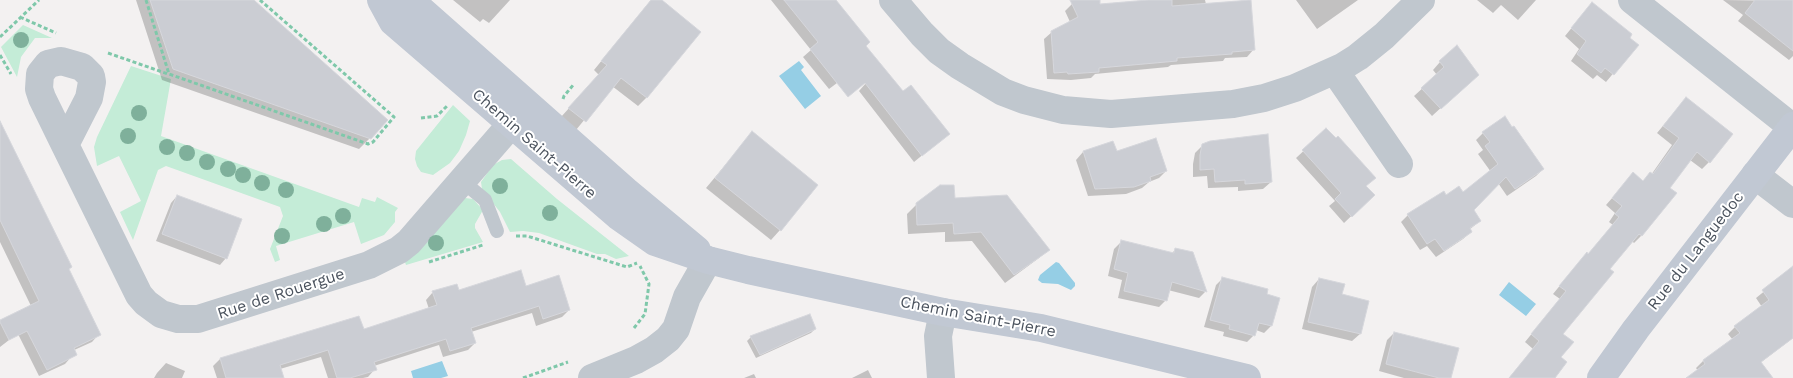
<!DOCTYPE html>
<style>
body{margin:0}
canvas{display:block;background:#f3f1f1}
</style>
<canvas width="1793" height="378"></canvas>
<script>
const ctx = document.querySelector('canvas').getContext('2d');
ctx.lineJoin = 'round';
function fillPath(path, color) { ctx.fillStyle = color; ctx.fill(path, 'evenodd'); }
const toPath = rows => new Path2D(rows.map(r => 'M' + r).join(''));
function stroke(path, color, width, dash) { ctx.strokeStyle = color; ctx.lineWidth = width; ctx.lineCap = dash ? 'butt' : 'round'; ctx.setLineDash(dash || []); ctx.stroke(path); }
function label(font, color, halo, rows, align = 'center') {
  ctx.font = font + ' "Work Sans",sans-serif'; ctx.lineWidth = 4; ctx.setLineDash([]); ctx.textBaseline = 'middle'; ctx.strokeStyle = halo; ctx.fillStyle = color; for (const [text, x, y, turn = 0] of rows) {
    ctx.save(); ctx.translate(x, y); ctx.rotate((+turn || 0) * Math.PI / 180); ctx.textAlign = isNaN(turn) ? turn : align; if (halo) ctx.strokeText(text, 0, 0); ctx.fillText(text, 0, 0); ctx.restore();
  }
}
const green = toPath([
 [23,25,52,38,35,38,21,57,17,77,1,47],
 [131,66,171,79,161,136,359,207,362,198,375,202,377,197,398,208,395,212,395,222,384,235,361,244,354,222,276,246,280,260,275,262,270,249,283,216,280,207,166,166,158,170,133,240,120,212,141,201,119,156,97,166,94,147,97,137],
 [453,105,470,121,466,135,459,151,450,163,433,175,421,172,417,166,415,159,416,151],
 [511,159,557,199,629,256,616,259,605,254,597,254,539,233,523,231,510,232,500,212,482,189,481,182,493,165,502,160],
 [465,198,473,199,483,210,475,224,475,228,483,242,406,265,405,262]
]);
const water = toPath([
 [799,61,804,67,801,70,821,96,805,109,779,76],
 [1056,262,1059,263,1075,283,1075,286,1071,290,1058,284,1042,283,1038,280,1040,275],
 [1509,282,1536,304,1526,316,1499,295],
 [442,361,448,376,441,378,413,378,411,371]
]);
const shadow = toPath([
 [136,0,252,0,370,138,359,149,162,80],
 [453,0,510,0,489,23,483,19,480,22],
 [651,0,660,0,647,97,638,106,612,86,576,130,561,117,599,75,594,70],
 [771,0,835,0,865,46,865,62,829,89,803,57,811,50],
 [1080,0,1098,0,1099,6,1162,0,1205,0,1206,4,1250,0,1254,49,1247,57,1225,58,1223,61,1171,65,1168,67,1095,74,1091,78,1071,80,1047,79,1044,39,1052,32,1070,22,1065,11,1072,4],
 [1296,0,1358,0,1317,29],
 [1477,0,1536,0,1518,20,1501,5,1493,13],
 [1723,0,1793,1,1793,56,1789,60,1738,21,1743,15],
 [1592,3,1637,45,1606,82,1597,75,1593,79,1571,61,1579,49,1565,36],
 [1440,62,1469,82,1432,116,1414,96,1437,75,1433,70],
 [866,83,903,93,948,134,914,162,859,91],
 [1686,98,1709,162,1702,169,1690,160,1669,188,1675,194,1641,236,1634,243,1632,241,1608,269,1561,334,1560,358,1553,378,1509,378,1533,349,1525,342,1560,299,1553,294,1580,261,1588,255,1613,225,1609,222,1615,213,1606,205,1633,174,1642,182,1650,174,1651,175,1672,145,1657,133],
 [1326,130,1336,140,1365,187,1366,202,1344,223,1329,206,1335,201,1296,158],
 [752,133,780,230,771,240,706,188],
 [1483,133,1543,169,1536,176,1507,196,1498,183,1472,209,1480,221,1469,230,1471,232,1463,239,1436,257,1427,246,1420,250,1401,222,1408,215,1446,196,1462,194,1491,172,1478,154,1483,150,1476,140],
 [0,141,68,270,99,334,92,342,72,351,72,356,65,364,39,376,15,328,13,337,0,347,0,321,31,306,0,242],
 [1203,145,1271,182,1263,189,1238,191,1238,187,1208,188,1207,176,1193,177,1193,164,1195,153],
 [1083,152,1116,152,1166,171,1159,178,1149,182,1142,188,1126,194,1088,196,1076,160],
 [177,196,226,258,220,265,156,241,171,203],
 [954,199,1048,250,1039,258,1005,283,972,241,945,242,945,232,908,234,907,214,917,204],
 [1121,242,1171,254,1176,249,1192,253,1205,292,1199,298,1168,290,1166,300,1159,307,1118,298,1122,280,1108,276,1114,249],
 [1793,268,1793,338,1760,363,1760,378,1688,378,1698,371,1696,368,1703,361,1733,340,1728,334,1735,327,1762,307,1756,298],
 [1223,278,1265,295,1271,326,1264,333,1256,330,1254,335,1247,342,1223,336,1224,332,1204,327,1216,285],
 [1319,279,1341,295,1360,334,1352,341,1302,329,1312,287],
 [525,287,569,310,562,317,536,326,532,313,471,332,475,343,468,350,443,357,439,345,374,366,375,369,368,377,363,378,328,378,321,357,280,369,283,378,217,378,213,366,220,359,363,330,429,309,426,300,433,292],
 [815,329,811,333,756,358,747,341,751,337],
 [1394,333,1450,378,1404,378,1379,371,1387,340],
 [166,363,185,371,182,378,154,378,157,373],
 [868,370,872,378,852,378],
 [754,374,756,378,744,378]
]);
const building = toPath([
 [150,0,254,0,388,120,371,139,173,69,150,0],
 [651,0,662,0,701,32,647,98,621,78,586,122,568,108,607,65,601,61,651,0],
 [784,0,836,0,870,42,866,46,903,91,911,85,950,134,922,156,865,83,848,97,810,49,818,42,784,0],
 [1070,0,1100,0,1100,4,1148,0,1172,0,1172,6,1251,0,1255,50,1232,52,1232,54,1177,58,1177,61,1099,68,1099,72,1068,74,1067,72,1054,73,1051,31,1078,17,1070,0],
 [1755,0,1793,0,1793,51,1745,13,1755,0],
 [1592,2,1632,34,1630,38,1639,45,1614,75,1605,68,1601,73,1577,54,1586,41,1571,28,1592,2],
 [1457,45,1479,75,1441,109,1421,88,1444,67,1439,61,1457,45],
 [1686,97,1733,134,1710,163,1697,152,1670,188,1677,193,1642,236,1639,234,1610,269,1614,272,1563,334,1574,342,1561,357,1567,362,1555,378,1509,378,1539,341,1531,334,1566,291,1559,286,1587,252,1588,254,1619,217,1615,214,1622,206,1612,198,1633,172,1643,181,1650,172,1653,174,1679,138,1663,126,1686,97],
 [1505,116,1512,127,1514,126,1544,169,1515,189,1506,177,1474,210,1481,221,1470,228,1472,232,1444,251,1435,239,1427,244,1407,214,1444,191,1446,195,1459,186,1463,192,1498,164,1485,146,1490,142,1482,132,1505,116],
 [0,121,72,267,69,269,101,335,74,348,77,355,47,370,27,331,9,340,0,322,0,320,39,301,0,220,0,121],
 [1326,128,1336,138,1338,136,1376,178,1366,186,1375,195,1352,217,1335,199,1341,193,1302,150,1326,128],
 [752,131,818,185,781,231,715,178,752,131],
 [1268,134,1272,182,1245,184,1245,180,1215,182,1214,169,1200,170,1200,155,1202,144,1210,141,1268,134],
 [1156,138,1167,171,1150,177,1151,181,1134,187,1095,189,1083,151,1113,141,1117,151,1156,138],
 [940,185,954,185,955,198,1007,195,1050,250,1014,275,981,232,954,234,953,223,917,225,916,203,940,185],
 [177,195,242,219,227,259,162,234,177,195],
 [1121,240,1174,253,1175,248,1193,252,1207,292,1172,282,1167,301,1124,291,1128,273,1114,269,1121,240],
 [1793,266,1793,338,1761,362,1773,378,1686,378,1705,364,1703,360,1740,333,1734,326,1769,300,1762,290,1793,266],
 [521,270,526,286,559,275,570,310,543,319,539,306,471,328,476,343,450,351,446,339,374,362,377,370,350,378,337,378,328,350,280,365,284,378,226,378,220,358,359,316,364,329,437,305,432,291,457,284,459,290,521,270],
 [1222,277,1268,289,1267,294,1280,298,1272,326,1259,323,1255,336,1229,329,1230,325,1210,320,1222,277],
 [1319,278,1345,284,1342,294,1369,301,1361,334,1308,322,1319,278],
 [810,314,816,329,760,355,750,336,810,314],
 [1394,332,1459,348,1451,378,1439,378,1386,364,1394,332]
]);
const path = toPath([
 [146,0,169,74,368,144,373,142,394,117,260,0],
 [20,17,56,33],
 [0,37,39,0],
 [108,53,168,74],
 [0,55,11,74],
 [563,99,564,96,574,84],
 [421,118,437,116,448,105],
 [516,236,527,236,627,267,637,263],
 [429,262,483,245],
 [634,328,645,314,649,284,640,266],
 [523,378,568,362]
]);
const service = toPath([
 [462,181,485,200,497,231]
]);
const minor = toPath([
 [893,0,922,34,939,51,960,66,1003,92,1024,100,1063,110,1111,114,1233,104,1264,98,1295,88,1342,67,1358,57,1384,36,1421,0],
 [1632,0,1792,127],
 [1335,71,1399,164],
 [65,145,89,98,92,82,91,76,82,67,61,61,48,64,40,74,39,89,42,98,65,145,139,295,146,303,161,314,178,319,198,319,369,265,399,250,409,242,435,212,527,106],
 [1755,175,1793,204],
 [941,378,938,336,943,312]
]);
const tertiary = toPath([
 [592,378,636,360,654,350,668,339,676,329,687,297,708,260]
]);
const secondary = toPath([
 [381,0,393,22,618,216,655,242,708,260,748,270,943,312,1041,328,1247,378],
 [410,0,626,191,697,250],
 [1601,378,1636,329,1793,126]
]);
const trees = [
 [21,40],
 [139,113],
 [128,136],
 [167,147],
 [187,153],
 [207,162],
 [228,169],
 [243,175],
 [262,183],
 [500,186],
 [286,190],
 [550,213],
 [343,216],
 [324,224],
 [282,236],
 [436,243]
];
const streetNames = [
 ["Chemin Saint-Pierre",534,144,41],
 ["Rue du Languedoc",1696,251,-52],
 ["Rue de Rouergue",281,294,-18],
 ["Chemin Saint-Pierre",978,317,11]
];
fillPath(green, '#c4ecd7');
fillPath(water, '#95cee5');
fillPath(shadow, '#0003');
fillPath(building, '#cbcdd3');
stroke(building, '#d6d7dc', 1);
stroke(path, '#7fc8aa', 3, [4, 2.5]);
stroke(service, '#c0c7ce', 14);
stroke(minor, '#c0c7ce', 28);
stroke(tertiary, '#c0c7ce', 28);
stroke(secondary, '#c1c8d3', 28);
ctx.fillStyle = '#7fb09b';
for (const [x, y] of trees) { ctx.beginPath(); ctx.arc(x, y, 8, 0, 2 * Math.PI); ctx.fill(); }
label('16px', '#4a525d', '#fff', streetNames);
</script>
